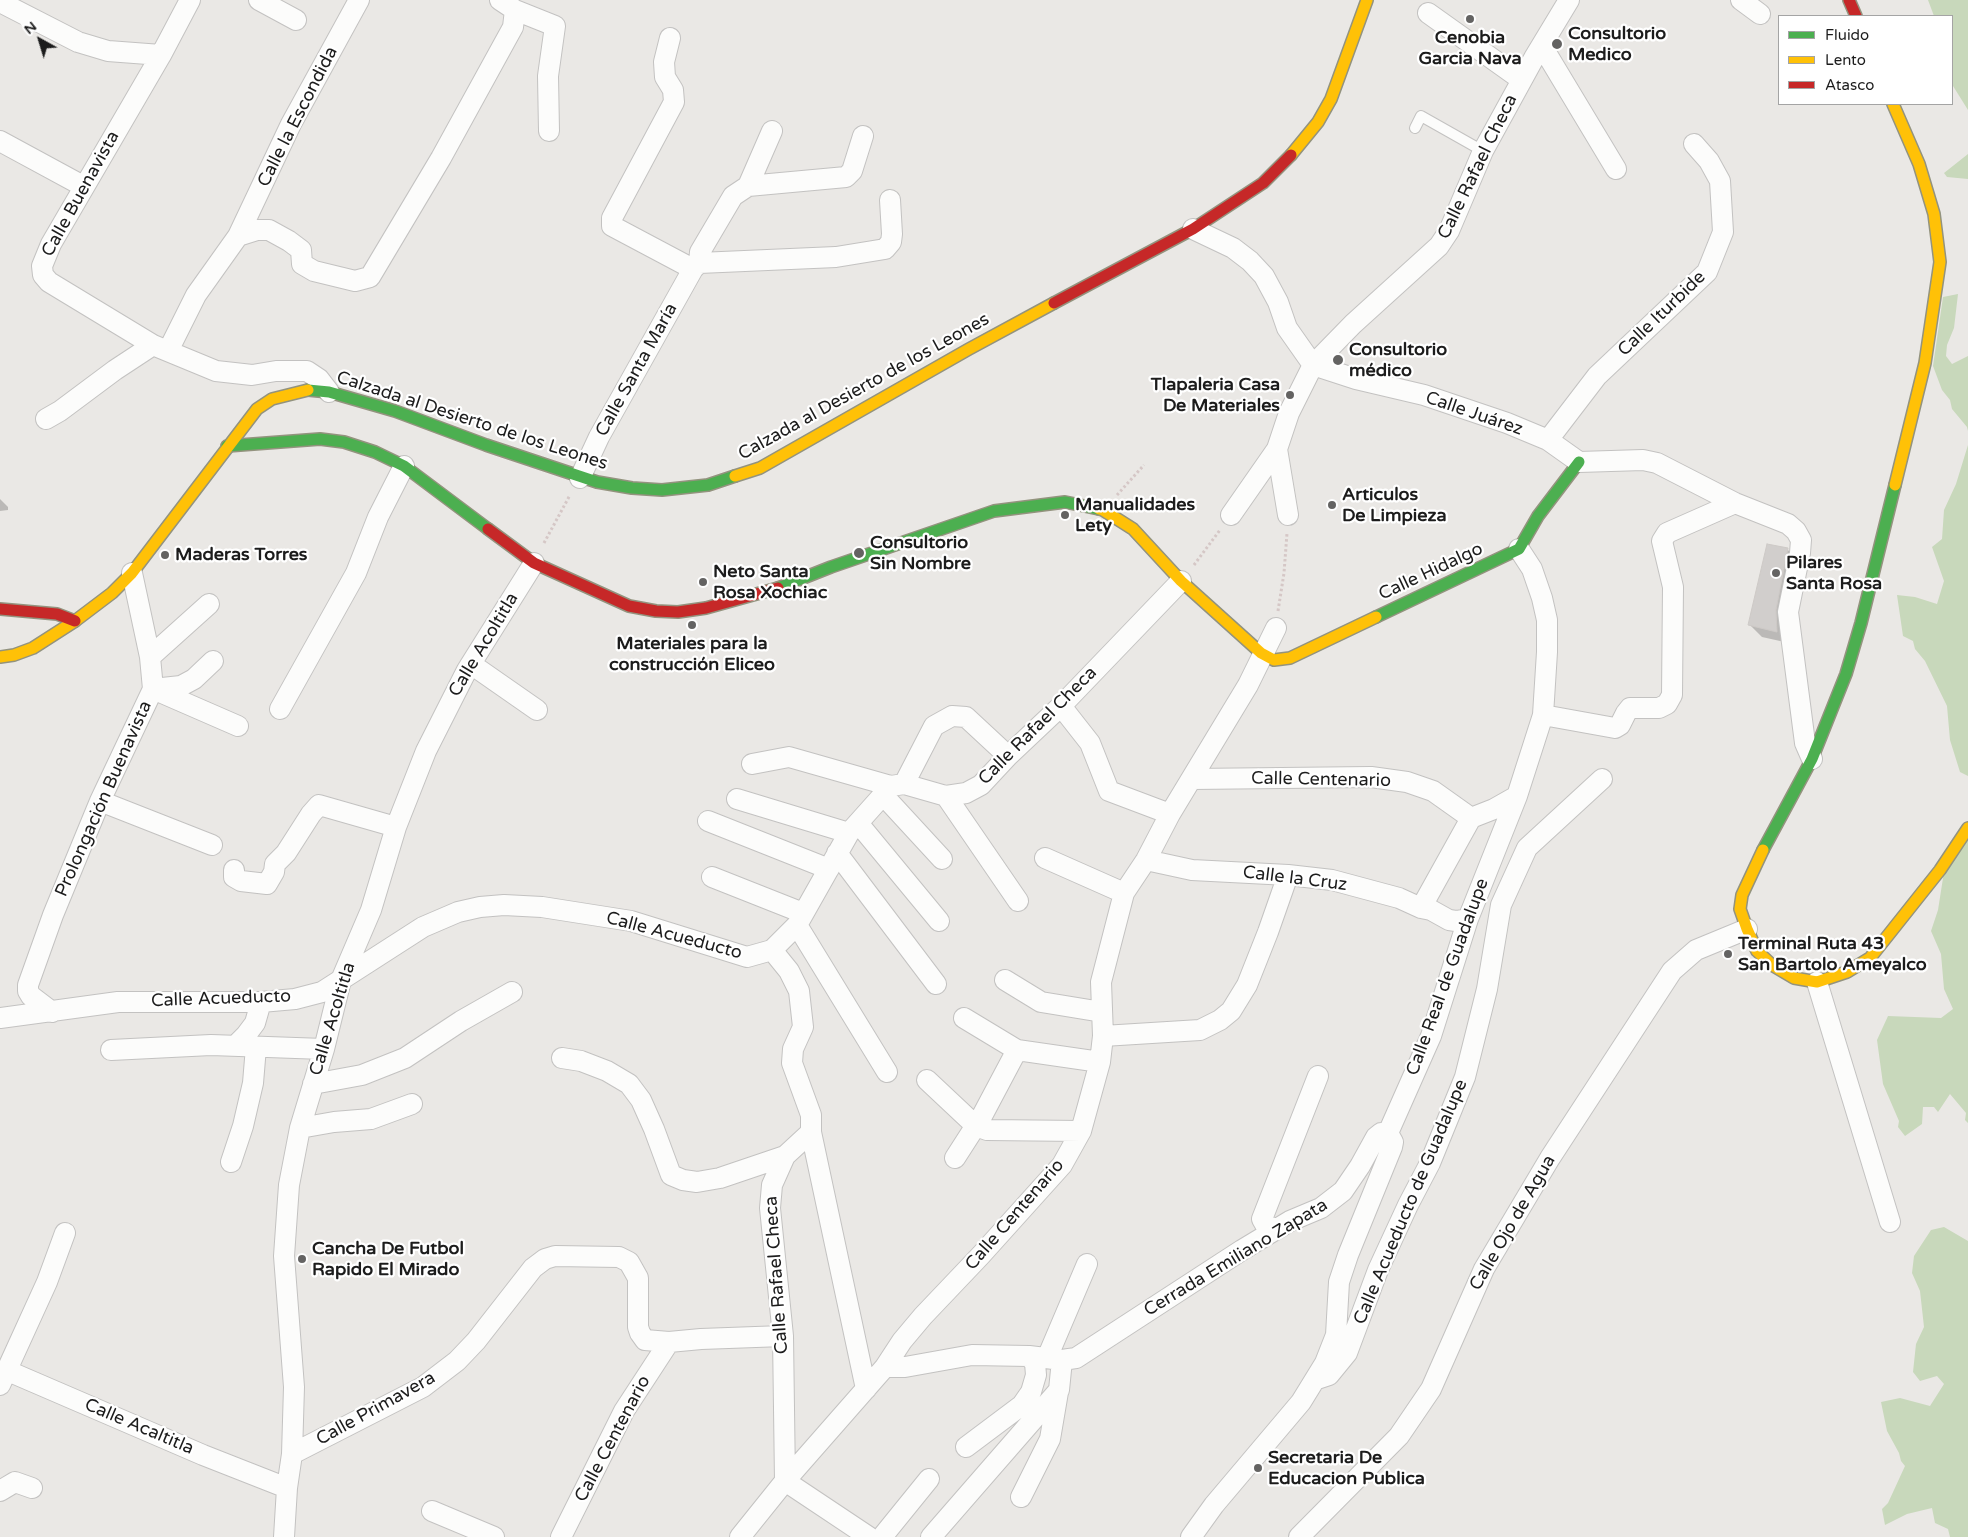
<!DOCTYPE html>
<meta charset="utf-8">
<style>
body{margin:0}
#map{position:relative;width:1968px;height:1537px;overflow:hidden;background:#eae8e5;font-family:"Varela Round",sans-serif}
canvas{display:block}
.legend{position:absolute;left:1778px;top:15px;width:175px;height:90px;box-sizing:border-box;background:#fff;border:1px solid #a4a4a4;margin:0;padding:6px 9px;list-style:none;font-size:15px;color:#1c1c1c}
.legend li{display:flex;align-items:center;gap:10px;height:25px}
.legend b{width:25px;border:1px solid #a4a4a4}
.north{position:absolute;left:15px;top:15px;width:50px;height:50px;-webkit-text-stroke:4px #fff;paint-order:stroke;rotate:321deg;font-size:14px;font-weight:700;line-height:20px;text-align:center;color:#1c1c1c}
.north::after{content:'';display:block;margin:auto;width:18px;height:22px;background:#1c1c1c;clip-path:polygon(50% 0,100% 100%,50% 72%,0 100%)}
</style>
<div id="map">
<canvas width="1968" height="1537"></canvas>
<ul class="legend">
<li><b style="height:6px;background:#4caf50"></b>Fluido</li>
<li><b style="height:6px;background:#ffc107"></b>Lento</li>
<li><b style="height:6px;background:#c62828"></b>Atasco</li>
</ul>
<div class="north">N</div>
</div>
<script>
const ctx = document.querySelector('canvas').getContext('2d');
ctx.lineJoin = 'round';
function fillPath(path, color) { ctx.fillStyle = color; ctx.fill(path, 'evenodd'); }
const toPath = rows => new Path2D(rows.map(r => 'M' + r).join(''));
function stroke(path, color, width, dash) { ctx.strokeStyle = color; ctx.lineWidth = width; ctx.lineCap = dash ? 'butt' : 'round'; ctx.setLineDash(dash || []); ctx.stroke(path); }
function label(font, color, halo, rows, align = 'center') {
  ctx.font = font + ' "Varela Round",sans-serif'; ctx.lineWidth = 4.5; ctx.setLineDash([]); ctx.textBaseline = 'middle'; ctx.strokeStyle = halo; ctx.fillStyle = color; for (const [text, x, y, turn = 0] of rows) {
    ctx.save(); ctx.translate(x, y); ctx.rotate((+turn || 0) * Math.PI / 180); ctx.textAlign = isNaN(turn) ? turn : align; if (halo) ctx.strokeText(text, 0, 0); ctx.fillText(text, 0, 0); ctx.restore();
  }
}
const forest = toPath([
 [1928,0,1968,0,1968,110,1953,86,1952,16,1934,16],
 [1968,154,1968,179,1947,177,1944,173],
 [1958,294,1954,328,1947,345,1946,356,1952,364,1968,356,1968,431,1967,427,1952,409,1950,400,1942,390,1933,366,1943,297],
 [1968,445,1968,776,1960,772,1950,740,1947,706,1925,661,1915,649,1913,641,1903,636,1897,595,1915,597,1937,604,1944,581,1932,547,1942,539,1944,510,1956,484],
 [1968,823,1968,1123,1965,1120,1966,1113,1950,1094,1938,1112,1934,1107,1923,1107,1922,1124,1905,1136,1898,1127,1899,1121,1883,1084,1877,1040,1888,1016,1941,1018,1953,1009,1944,989,1941,954,1931,931,1938,910,1946,859],
 [1944,1227,1968,1241,1968,1537,1950,1537,1948,1529,1935,1523,1932,1508,1907,1514,1885,1525,1882,1509,1888,1503,1905,1466,1901,1461,1899,1453,1887,1431,1881,1402,1900,1398,1930,1406,1944,1384,1937,1376,1920,1381,1913,1372,1916,1344,1924,1327,1920,1291,1912,1273,1914,1256,1931,1230]
]);
const shadow = toPath([
 [0,499,8,507,8,510,0,511],
 [1768,545,1788,550,1800,562,1789,643,1762,637,1750,625]
]);
const building = toPath([
 [1767,544,1788,548,1776,610,1777,632,1748,625,1767,544]
]);
const path = toPath([
 [1117,495,1144,465],
 [544,543,570,495],
 [1194,565,1220,530],
 [1278,611,1284,573,1287,533]
]);
const lane = toPath([
 [1415,128,1421,116,1483,151]
]);
const street = toPath([
 [259,0,296,20],
 [500,0,515,10,555,26,548,76,549,131],
 [1741,0,1760,14],
 [0,2,78,42,108,51,161,55],
 [1428,13,1522,80],
 [670,38,664,62,665,77,673,90,674,102,612,218,612,226,693,269],
 [1542,46,1616,169],
 [0,141,83,186],
 [748,186,772,131],
 [1193,229,1233,248,1250,261,1264,276,1278,302,1287,328,1313,365,1356,379,1424,395,1507,423,1548,440,1579,462,1643,460,1657,463,1735,503,1788,524,1796,531,1801,540,1800,553,1788,612,1805,743,1812,759],
 [238,236,257,230,269,230,289,241,301,250,302,264,314,271,355,281,370,277,441,158,513,27,515,10],
 [699,263,836,257,885,249,891,242,892,234,890,200],
 [153,345,49,282,43,275,42,266,51,244,161,55,190,0],
 [168,351,196,295,238,236,291,124,359,0],
 [46,419,60,411,115,370,153,345,216,371,252,375,276,371,307,371,319,379,329,392],
 [1548,440,1597,376,1707,272,1723,232,1720,181,1709,161,1694,144],
 [1277,449,1288,515],
 [580,478,599,437,693,269,699,263,700,252,733,196,748,186,846,177,852,171,863,136],
 [1231,515,1277,449,1289,413,1313,365,1353,324,1439,246,1449,231,1483,151,1534,58,1569,0],
 [150,657,209,604],
 [213,661,194,679,181,686,153,689,238,726],
 [471,664,537,710],
 [1061,706,1090,743,1109,791,1170,814],
 [280,709,356,573,378,517,404,466],
 [1543,715,1615,728,1620,725,1626,713,1630,708,1659,708,1667,704,1672,695,1673,587,1662,541,1667,533,1735,503],
 [752,764,789,757,891,786],
 [1192,779,1371,777,1407,782,1433,791,1471,818],
 [904,784,934,726,952,716,966,717,1008,756],
 [883,795,942,859],
 [946,796,1018,901],
 [737,799,849,833],
 [100,801,212,845],
 [708,821,829,869],
 [858,823,939,921],
 [837,853,936,984],
 [1045,858,1124,893],
 [1146,860,1192,870,1288,875,1332,880,1399,898,1421,908,1431,910,1449,920,1456,921,1468,919],
 [234,870,234,877,241,881,267,884,274,872,275,864,286,853,311,814,319,805,396,827],
 [712,877,803,913],
 [1421,908,1471,818,1494,809,1517,796],
 [797,925,887,1072],
 [772,950,789,971,799,991,803,1027,793,1049,792,1063,811,1115,811,1132,866,1389],
 [1005,980,1041,1002,1102,1012],
 [1817,982,1890,1222],
 [52,1012,31,996,28,991,28,985,53,915,100,801,153,689,150,657,132,573],
 [0,1018,118,1002,261,1002,295,999,322,992,423,927,458,912,480,907,504,905,542,907,631,921,747,957,772,950,797,925,849,833,891,786,904,784,946,796,966,793,981,785,1008,756,1061,706,1181,581],
 [964,1018,1017,1050,1100,1062],
 [1103,1036,1200,1030,1220,1020,1231,1011,1247,985,1268,932,1288,875],
 [235,1046,246,1035,255,1023,261,1002],
 [111,1050,211,1045,324,1049],
 [562,1058,581,1061,607,1071,629,1084,641,1100,654,1129,671,1175,683,1180,697,1182,720,1178,785,1156],
 [927,1080,976,1126,987,1130,1081,1131],
 [313,1084,362,1075,405,1058,461,1021,512,992],
 [300,1128,334,1122,371,1119,412,1104],
 [811,1132,785,1156,772,1185,770,1208,783,1336,785,1481,869,1537],
 [955,1158,982,1116,1017,1050],
 [231,1162,243,1126,253,1083,256,1047],
 [1277,1229,1266,1226,1262,1219,1318,1076],
 [1047,1358,1087,1264],
 [885,1367,905,1367,972,1355,1029,1356,1062,1360,1076,1358,1242,1250,1290,1221,1321,1208,1343,1191,1360,1166,1376,1137,1381,1133,1388,1133],
 [8,1371,203,1455,287,1488],
 [1317,1379,1329,1375,1347,1353,1378,1270,1408,1205,1430,1163,1465,1077,1487,989,1501,905,1527,848,1602,779],
 [0,1385,47,1282,65,1233],
 [966,1447,1022,1405,1031,1392,1036,1375,1035,1363,1029,1356],
 [292,1454,423,1387,457,1361,476,1341,533,1268,545,1259,555,1256,619,1257,629,1262,638,1278,638,1327,640,1333,645,1340,669,1342,701,1339,783,1336],
 [0,1491,15,1482,32,1488],
 [1021,1497,1050,1439,1058,1392],
 [432,1511,494,1537],
 [284,1537,287,1488,292,1454,294,1387,284,1256,289,1185,300,1128,324,1049,341,980,371,910,396,827,426,751,467,670,534,563],
 [561,1537,624,1411,669,1342],
 [740,1537,785,1481,885,1367,902,1341,923,1316,981,1255,1062,1165,1081,1131,1100,1062,1103,1036,1101,982,1124,893,1146,860,1170,814,1248,685,1276,628],
 [882,1537,929,1479],
 [931,1537,1059,1390,1062,1360],
 [1191,1537,1214,1505,1301,1402,1325,1363,1336,1335,1339,1282,1348,1255,1392,1147,1393,1142,1388,1133,1431,1036,1468,919,1517,796,1543,715,1547,652,1547,620,1542,598,1532,569,1519,549],
 [1299,1537,1399,1436,1431,1389,1484,1269,1550,1158,1672,971,1696,950,1747,929]
]);
const fast = toPath([
 [308,390,329,392,395,411,486,445,597,482,632,488,662,490,708,485,735,476],
 [227,446,320,439,344,442,375,452,404,466,488,529],
 [778,588,831,567,994,511,1065,502,1099,509],
 [1376,617,1519,549,1538,516,1579,462],
 [1763,850,1812,759,1846,674,1861,623,1895,485]
]);
const slow = toPath([
 [1893,104,1919,164,1934,214,1940,262,1925,363,1895,485],
 [1291,155,1318,122,1331,99,1367,0],
 [735,476,760,468,969,349,1054,303],
 [1099,509,1103,510,1133,529,1181,581,1261,653,1274,660,1290,658,1376,617],
 [0,657,14,655,33,648,75,621,112,593,132,573,257,409,272,399,308,390],
 [1763,850,1742,895,1740,909,1747,929,1757,951,1772,965,1794,978,1817,982,1847,972,1870,958,1940,870,1968,828]
]);
const jam = toPath([
 [1849,0,1856,16],
 [1054,303,1193,229,1263,183,1291,155],
 [488,529,534,563,629,606,656,611,678,612,706,608,778,588],
 [0,609,57,614,75,621]
]);
const markers = [
 [1470,19,5,"#646362"],
 [1557,44,6,"#646362"],
 [1338,360,6,"#646362"],
 [1290,395,5,"#646362"],
 [1332,505,5,"#646362"],
 [1065,515,5,"#646362"],
 [859,553,6,"#646362"],
 [165,555,5,"#646362"],
 [1776,573,5,"#646362"],
 [703,582,5,"#646362"],
 [692,625,5,"#646362"],
 [1728,954,5,"#646362"],
 [302,1259,5,"#646362"],
 [1258,1468,5,"#646362"]
];
const poiNames = [
 ["Consultorio",1568,34],
 ["Medico",1568,55],
 ["Cenobia",1470,38,"center"],
 ["Garcia Nava",1470,59,"center"],
 ["Consultorio",1349,350],
 ["médico",1349,371],
 ["Tlapaleria Casa",1280,385,"right"],
 ["De Materiales",1280,406,"right"],
 ["Articulos",1342,495],
 ["De Limpieza",1342,516],
 ["Manualidades",1075,505],
 ["Lety",1075,526],
 ["Consultorio",870,543],
 ["Sin Nombre",870,564],
 ["Maderas Torres",175,555],
 ["Pilares",1786,563],
 ["Santa Rosa",1786,584],
 ["Neto Santa",713,572],
 ["Rosa Xochiac",713,593],
 ["Materiales para la",692,644,"center"],
 ["construcción Eliceo",692,665,"center"],
 ["Terminal Ruta 43",1738,944],
 ["San Bartolo Ameyalco",1738,965],
 ["Cancha De Futbol",312,1249],
 ["Rapido El Mirado",312,1270],
 ["Secretaria De",1268,1458],
 ["Educacion Publica",1268,1479]
];
const streetNames = [
 ["Calle la Escondida",298,117,-63],
 ["Calle Rafael Checa",1478,167,-64],
 ["Calle Buenavista",81,194,-61],
 ["Calle Iturbide",1662,314,-44],
 ["Calle Santa María",637,370,-61],
 ["Calzada al Desierto de los Leones",864,387,-29],
 ["Calle Juárez",1474,414,19],
 ["Calzada al Desierto de los Leones",472,421,18],
 ["Calle Hidalgo",1431,572,-25],
 ["Calle Acoltitla",484,645,-59],
 ["Calle Rafael Checa",1038,726,-45],
 ["Calle Centenario",1321,780,1],
 ["Prolongación Buenavista",104,799,-66],
 ["Calle la Cruz",1295,879,7],
 ["Calle Acueducto",674,936,15],
 ["Calle Real de Guadalupe",1448,977,-70],
 ["Calle Acueducto",221,999,-2],
 ["Calle Acoltitla",333,1019,-73],
 ["Calle Acueducto de Guadalupe",1411,1202,-67],
 ["Calle Centenario",1015,1215,-49],
 ["Calle Ojo de Agua",1513,1223,-60],
 ["Cerrada Emiliano Zapata",1236,1258,-31],
 ["Calle Rafael Checa",777,1275,-94],
 ["Calle Primavera",376,1409,-29],
 ["Calle Acaltitla",139,1427,23],
 ["Calle Centenario",613,1439,-62]
];
fillPath(forest, '#c8d8bb');
fillPath(shadow, '#0003');
fillPath(building, '#d1cecc');
stroke(building, '#cdc9c6', 1);
stroke(lane, '#c3c2c1', 12);
stroke(street, '#c3c2c1', 22);
stroke(fast, '#93937e', 14);
stroke(slow, '#93937e', 14);
stroke(jam, '#93937e', 14);
stroke(path, '#d5c7c6', 3, [2.5, 2.5]);
stroke(lane, '#fcfcfb', 10);
stroke(street, '#fcfcfb', 20);
stroke(fast, '#4caf50', 11);
stroke(slow, '#ffc107', 11);
stroke(jam, '#c62828', 11);
for (const [x, y, r, color] of markers) { const dot = new Path2D(); dot.arc(x, y, r, 0, 2 * Math.PI); ctx.fillStyle = color; ctx.fill(dot); stroke(dot, '#fff', 2); }
label('bold 18px', '#1c1c1c', '#fff', poiNames, 'left');
label('18px', '#1c1c1c', '#fff', streetNames);
</script>
